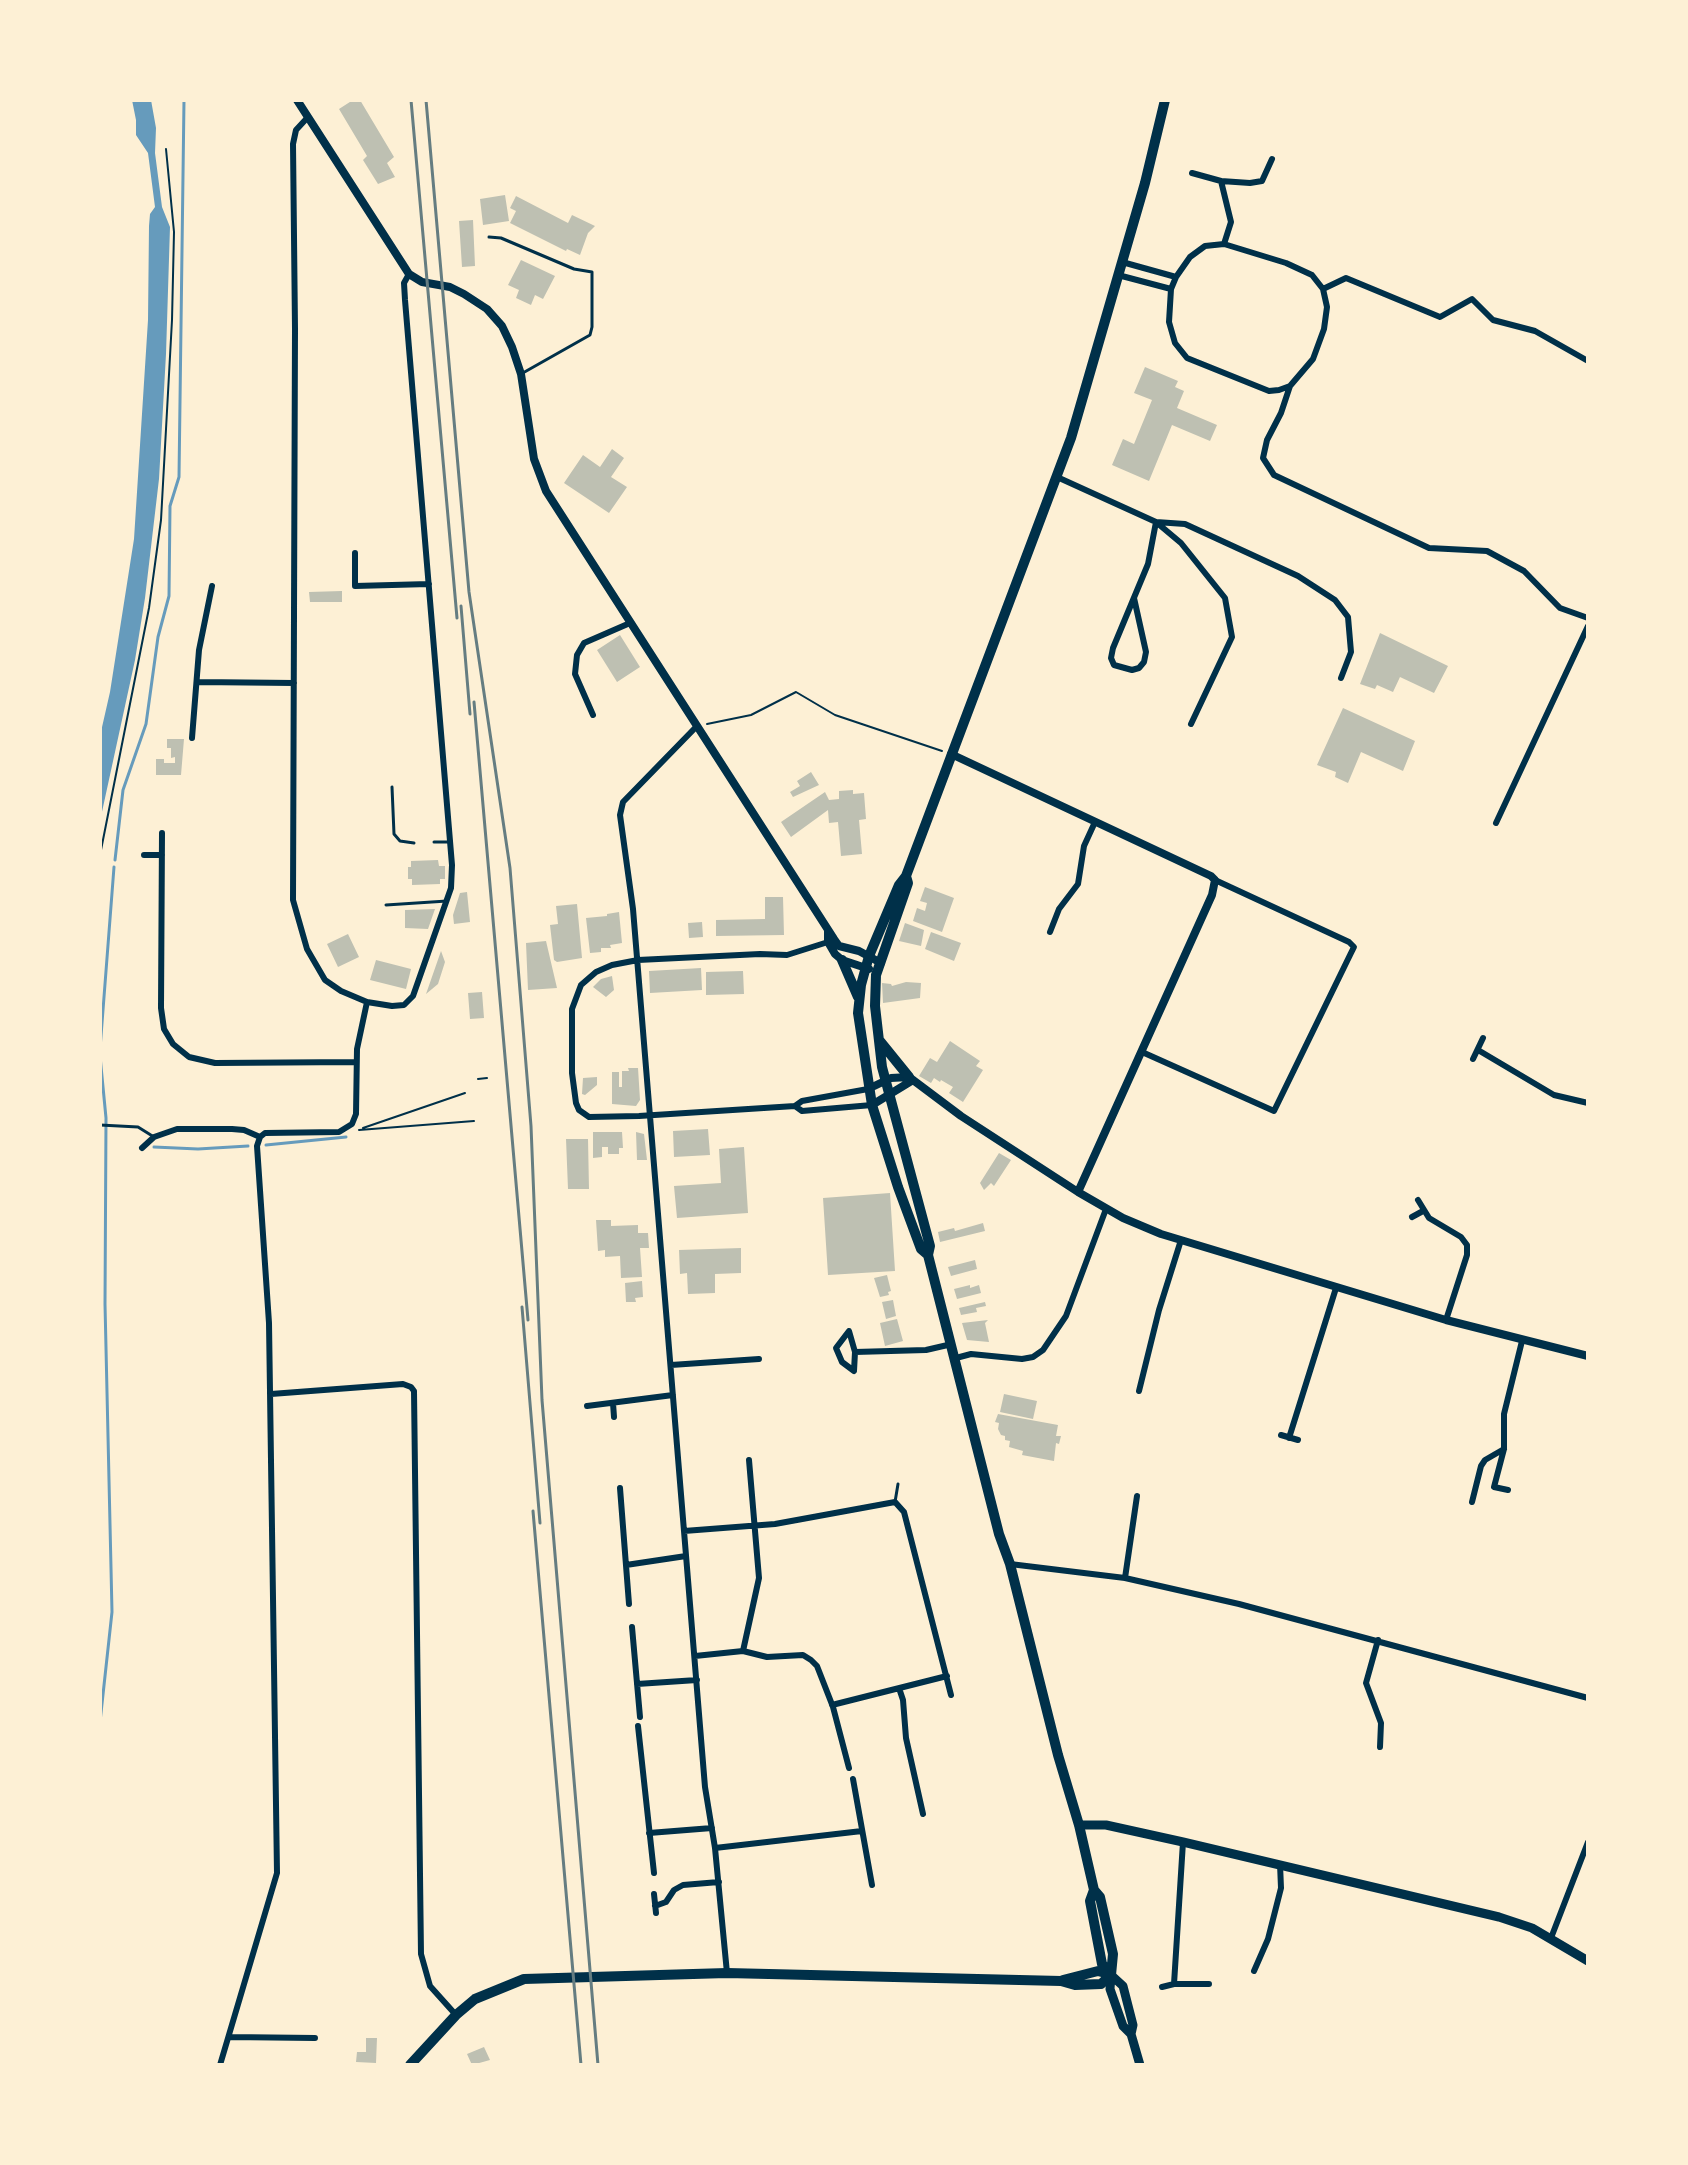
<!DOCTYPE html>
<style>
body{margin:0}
#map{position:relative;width:1688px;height:2165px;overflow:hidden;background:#fdf0d5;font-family:"Public Sans",sans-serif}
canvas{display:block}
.frame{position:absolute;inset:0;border:102px solid #fdf0d5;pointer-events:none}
</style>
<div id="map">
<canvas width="1688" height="2165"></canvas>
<div class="frame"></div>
</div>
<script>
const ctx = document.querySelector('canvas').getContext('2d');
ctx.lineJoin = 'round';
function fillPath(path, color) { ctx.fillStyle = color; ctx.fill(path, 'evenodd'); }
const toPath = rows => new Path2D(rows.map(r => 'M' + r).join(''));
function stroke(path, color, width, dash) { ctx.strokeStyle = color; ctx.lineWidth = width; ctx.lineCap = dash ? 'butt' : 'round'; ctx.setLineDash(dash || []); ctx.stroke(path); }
const water = toPath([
 [132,100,151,100,156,128,155,153,162,207,170,227,166,354,159,479,145,598,135,660,100,821,100,736,110,692,134,539,148,320,149,226,150,214,155,207,148,153,136,135,136,120]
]);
const stream = toPath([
 [115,860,123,790,146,724,158,637,169,596,170,506,179,477,184,100],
 [100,1049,114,867],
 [100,1056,106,1118,105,1304,112,1612,100,1722],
 [266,1145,346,1137],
 [154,1147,198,1149,248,1146]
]);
const building = toPath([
 [353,100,360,100,394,157,387,163,395,177,378,184,363,160,367,156,339,109],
 [505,195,509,221,483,225,480,199],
 [516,196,568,223,572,215,595,226,588,233,580,255,567,249,566,251,510,223,516,211,510,208],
 [473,220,475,266,462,267,459,221],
 [521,260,555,276,543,299,535,295,531,305,516,298,519,290,508,285],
 [1145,367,1178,381,1175,387,1184,391,1177,408,1217,425,1210,441,1172,425,1149,481,1112,465,1123,439,1134,444,1152,400,1134,393],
 [612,449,624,458,611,477,627,487,609,513,564,483,583,455,600,467],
 [342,591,342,602,310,602,309,592],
 [1380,633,1448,666,1434,693,1400,677,1393,692,1377,685,1375,689,1360,684],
 [620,635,640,667,617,682,597,650],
 [1343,708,1415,741,1403,771,1361,752,1348,783,1335,777,1336,772,1317,765],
 [167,739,184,739,181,775,156,775,156,759,164,759,164,763,175,763,175,757,171,758,171,748,167,748],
 [811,772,819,785,793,797,790,792,800,786,797,781],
 [853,790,853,794,864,793,866,819,859,820,862,854,841,856,838,822,829,823,828,810,791,837,781,822,825,792,829,800,839,799,839,791],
 [438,860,439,866,445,866,445,879,440,879,440,884,412,885,412,879,408,879,408,867,411,867,411,861],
 [925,887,954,898,942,932,913,921,917,908,925,911,927,903,920,901],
 [467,892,470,922,454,924,453,915,460,893],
 [765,897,783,897,784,935,716,936,716,920,765,919],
 [577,904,582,958,557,962,554,960,550,925,558,924,556,906],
 [435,909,428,929,405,928,405,910],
 [619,912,622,943,610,945,611,948,601,948,601,952,590,953,586,918,607,916,607,914],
 [702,922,703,937,689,938,688,923],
 [905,923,924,930,921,946,899,941],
 [931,932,961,943,954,961,925,949],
 [348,934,359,957,338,967,327,944],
 [546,941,557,988,528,990,526,943],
 [441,951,445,962,438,984,426,994],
 [376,960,411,969,406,989,370,980],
 [701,968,702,990,650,993,649,971],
 [743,971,744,994,706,995,706,972],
 [612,976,614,990,606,997,593,987,601,979],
 [906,982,921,983,920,998,883,1003,882,983,891,984,892,986],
 [482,992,484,1018,470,1019,468,993],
 [950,1041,980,1061,976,1066,983,1070,963,1102,949,1093,953,1087,941,1080,940,1082,934,1078,931,1083,919,1076,930,1058,937,1062],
 [628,1068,638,1068,640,1100,636,1106,612,1104,612,1072,619,1072,619,1087,622,1087,622,1071,629,1071],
 [597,1077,597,1085,585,1095,582,1094,583,1078],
 [708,1129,710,1155,674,1157,673,1131],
 [593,1132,622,1132,623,1148,619,1148,619,1154,608,1154,608,1147,602,1147,602,1157,593,1158],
 [636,1132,644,1134,647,1160,637,1160],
 [566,1139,588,1139,589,1189,568,1189],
 [744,1147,748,1213,677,1218,674,1186,721,1183,719,1149],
 [999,1153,1011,1160,994,1186,991,1183,984,1190,980,1183],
 [890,1193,895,1271,828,1275,823,1198],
 [596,1220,611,1220,611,1226,638,1225,638,1233,648,1233,649,1248,640,1248,642,1277,621,1278,620,1256,605,1257,605,1250,598,1251],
 [983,1223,985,1231,940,1242,938,1232,954,1228,955,1231],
 [741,1248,741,1273,715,1274,715,1293,688,1294,687,1273,680,1274,679,1250],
 [975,1260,977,1269,951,1276,948,1267],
 [887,1275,891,1291,888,1292,889,1295,880,1297,874,1278],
 [642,1281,643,1297,635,1298,636,1302,626,1302,625,1283],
 [970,1285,970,1288,979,1285,981,1293,957,1299,954,1289],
 [893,1300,896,1316,886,1319,882,1302],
 [985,1302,986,1306,976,1308,977,1312,961,1315,959,1308],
 [897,1319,903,1341,885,1346,880,1323],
 [988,1320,985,1323,989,1342,967,1340,962,1323],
 [1004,1394,1037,1401,1033,1419,1000,1412],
 [998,1414,1058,1425,1056,1436,1061,1436,1059,1444,1056,1443,1054,1461,1022,1455,1023,1451,1009,1447,1010,1441,1005,1440,1005,1436,1001,1435,998,1429,999,1423,995,1422],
 [366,2038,377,2038,376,2063,356,2062,357,2052,366,2052],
 [484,2047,490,2060,472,2065,467,2054]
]);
const path = toPath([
 [707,724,751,715,796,692,835,715,942,751],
 [100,855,149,608,161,520,172,320,174,232,166,149],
 [478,1079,487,1078],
 [363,1128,465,1093],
 [359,1130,474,1121]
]);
const service = toPath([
 [489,237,501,238,574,269,592,272,592,327,590,335,521,374],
 [392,787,394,834,400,841,414,843],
 [434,842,450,842],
 [386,905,447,901],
 [100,1125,138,1127,154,1137],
 [895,1502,898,1484]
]);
const minor = toPath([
 [308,117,296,130,293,144,295,329,293,900,307,949,325,980,341,991,367,1002,392,1006,404,1005,413,996,451,888,452,865,405,300,404,283,409,274],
 [1192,173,1221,181,1231,222,1224,244],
 [1221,181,1250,183,1262,181,1272,159],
 [1122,262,1176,277],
 [1118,275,1171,289],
 [1323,289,1327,307,1324,329,1313,359,1290,386,1279,390,1269,391,1187,358,1175,343,1169,322,1171,289,1176,277,1190,257,1205,246,1224,244,1286,263,1312,275,1323,289,1346,278,1440,317,1472,299,1493,320,1535,331,1588,361],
 [1290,386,1281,413,1267,440,1263,458,1274,475,1429,548,1487,551,1524,571,1560,608,1588,618],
 [1057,477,1156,522,1181,543,1225,598,1232,637,1191,724],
 [1156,522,1185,524,1298,576,1335,600,1348,617,1351,652,1341,678],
 [355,553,355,586,429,584],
 [1134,598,1146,652,1144,662,1139,668,1132,670,1114,665,1111,658,1113,648,1148,564,1156,522],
 [197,682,294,683],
 [593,715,575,674,577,655,584,643,630,623],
 [696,727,623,802,620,815,633,909,705,1787,715,1848,727,1973],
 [192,738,199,650,212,586],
 [1496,823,1588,626],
 [162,833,161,1008,164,1029,173,1044,189,1057,215,1063,356,1062],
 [144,855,162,855],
 [1050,932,1059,909,1078,884,1084,846,1095,822],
 [828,942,787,955,760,954,638,960,612,965,596,972,581,985,572,1009,572,1073,576,1103,579,1110,589,1117,639,1116,795,1106,802,1101,868,1089],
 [1478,1050,1554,1095,1588,1103],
 [1142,1052,1274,1111,1351,953,1354,947,1349,942,1215,880],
 [1473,1059,1483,1038],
 [795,1106,802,1111,872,1105],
 [142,1148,154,1137,177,1129,232,1129,244,1130,260,1137],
 [1418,1200,1429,1218,1461,1237,1467,1245,1467,1255,1446,1320],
 [1412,1217,1423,1211],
 [855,1352,849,1331,836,1348,842,1362,854,1371,855,1352,926,1350,952,1344],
 [956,1358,971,1354,1022,1359,1033,1357,1043,1350,1066,1316,1106,1209],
 [671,1365,759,1359],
 [1139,1391,1159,1310,1181,1240],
 [271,1394,403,1384,411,1387,414,1391,421,1954,430,1986,456,2015],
 [613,1403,614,1417],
 [587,1406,673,1395],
 [1281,1435,1298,1440],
 [1289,1438,1336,1288],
 [620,1488,629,1604],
 [1508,1490,1494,1487,1504,1449,1504,1414,1522,1341],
 [1472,1502,1481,1466,1485,1460,1504,1449],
 [684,1531,775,1524,895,1502,904,1512,951,1695],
 [1010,1564,1125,1578,1239,1604,1588,1698],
 [626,1565,686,1556],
 [1125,1578,1137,1496],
 [632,1627,640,1717],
 [1378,1640,1366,1683,1381,1723,1380,1747],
 [743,1651,759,1578,749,1460],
 [695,1656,743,1651,767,1657,803,1655,811,1660,817,1666,833,1707,849,1768],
 [637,1684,697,1680],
 [899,1688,903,1700,906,1738,923,1814],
 [832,1705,947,1676],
 [638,1726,654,1873],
 [853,1779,872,1885],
 [649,1833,712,1828],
 [715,1848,862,1831],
 [654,1894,656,1913],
 [655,1906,666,1902,674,1890,683,1885,719,1882],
 [1551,1938,1588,1842],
 [1254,1971,1268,1939,1281,1888,1280,1864],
 [1174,1984,1183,1842],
 [1162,1987,1174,1984,1209,1984],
 [229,2037,315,2038],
 [220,2065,277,1873,269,1323,257,1146,260,1137,265,1133,339,1132,352,1124,356,1114,357,1049,367,1002]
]);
const tertiary = toPath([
 [297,100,409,274,422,282,450,287,464,294,487,309,502,326,512,347,521,374,534,459,546,491,834,939,839,946,859,951,881,963],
 [951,754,1211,876,1215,880,1212,895,1078,1192],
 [828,931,828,942,835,954,842,960,869,969],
 [868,1089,891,1078,909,1077,961,1116,1078,1192,1123,1218,1161,1234,1446,1320,1588,1356],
 [872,1105,913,1080]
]);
const secondary = toPath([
 [1079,1825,1106,1825,1183,1842,1499,1917,1532,1928,1588,1961],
 [1111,1975,1123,1986,1133,2025,1131,2034,1140,2065],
 [1111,1975,1110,1989,1123,2026,1131,2034]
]);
const primary = toPath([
 [906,876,908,883,876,975,875,1006,882,1067,930,1246,928,1255,999,1534,1010,1564,1058,1755,1079,1825,1094,1890,1100,1897,1113,1954,1111,1975],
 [842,960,858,997],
 [879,1040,909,1077],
 [928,1255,921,1249,898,1187,872,1105,858,1013,861,985,869,956,899,885,906,876,1071,438,1145,183,1165,100],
 [1094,1890,1090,1901,1102,1964,1111,1975],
 [1063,1980,1098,1971,1109,1974],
 [410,2065,456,2015,475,1999,524,1979,727,1973,1061,1981,1075,1985,1101,1984,1111,1975]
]);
const rail = toPath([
 [411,100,457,618],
 [426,100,469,592,510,868,531,1126,542,1400,598,2065],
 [461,606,470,714],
 [474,702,528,1320],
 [522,1307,540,1523],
 [533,1511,581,2065]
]);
fillPath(water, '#669bbc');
stroke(stream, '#669bbc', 3);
fillPath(building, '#bec0b2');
stroke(path, '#003049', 2);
stroke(service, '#003049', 3);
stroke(minor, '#003049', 6);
stroke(tertiary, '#003049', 8);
stroke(secondary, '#003049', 9);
stroke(primary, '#003049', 10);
stroke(rail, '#657d81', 3);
</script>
